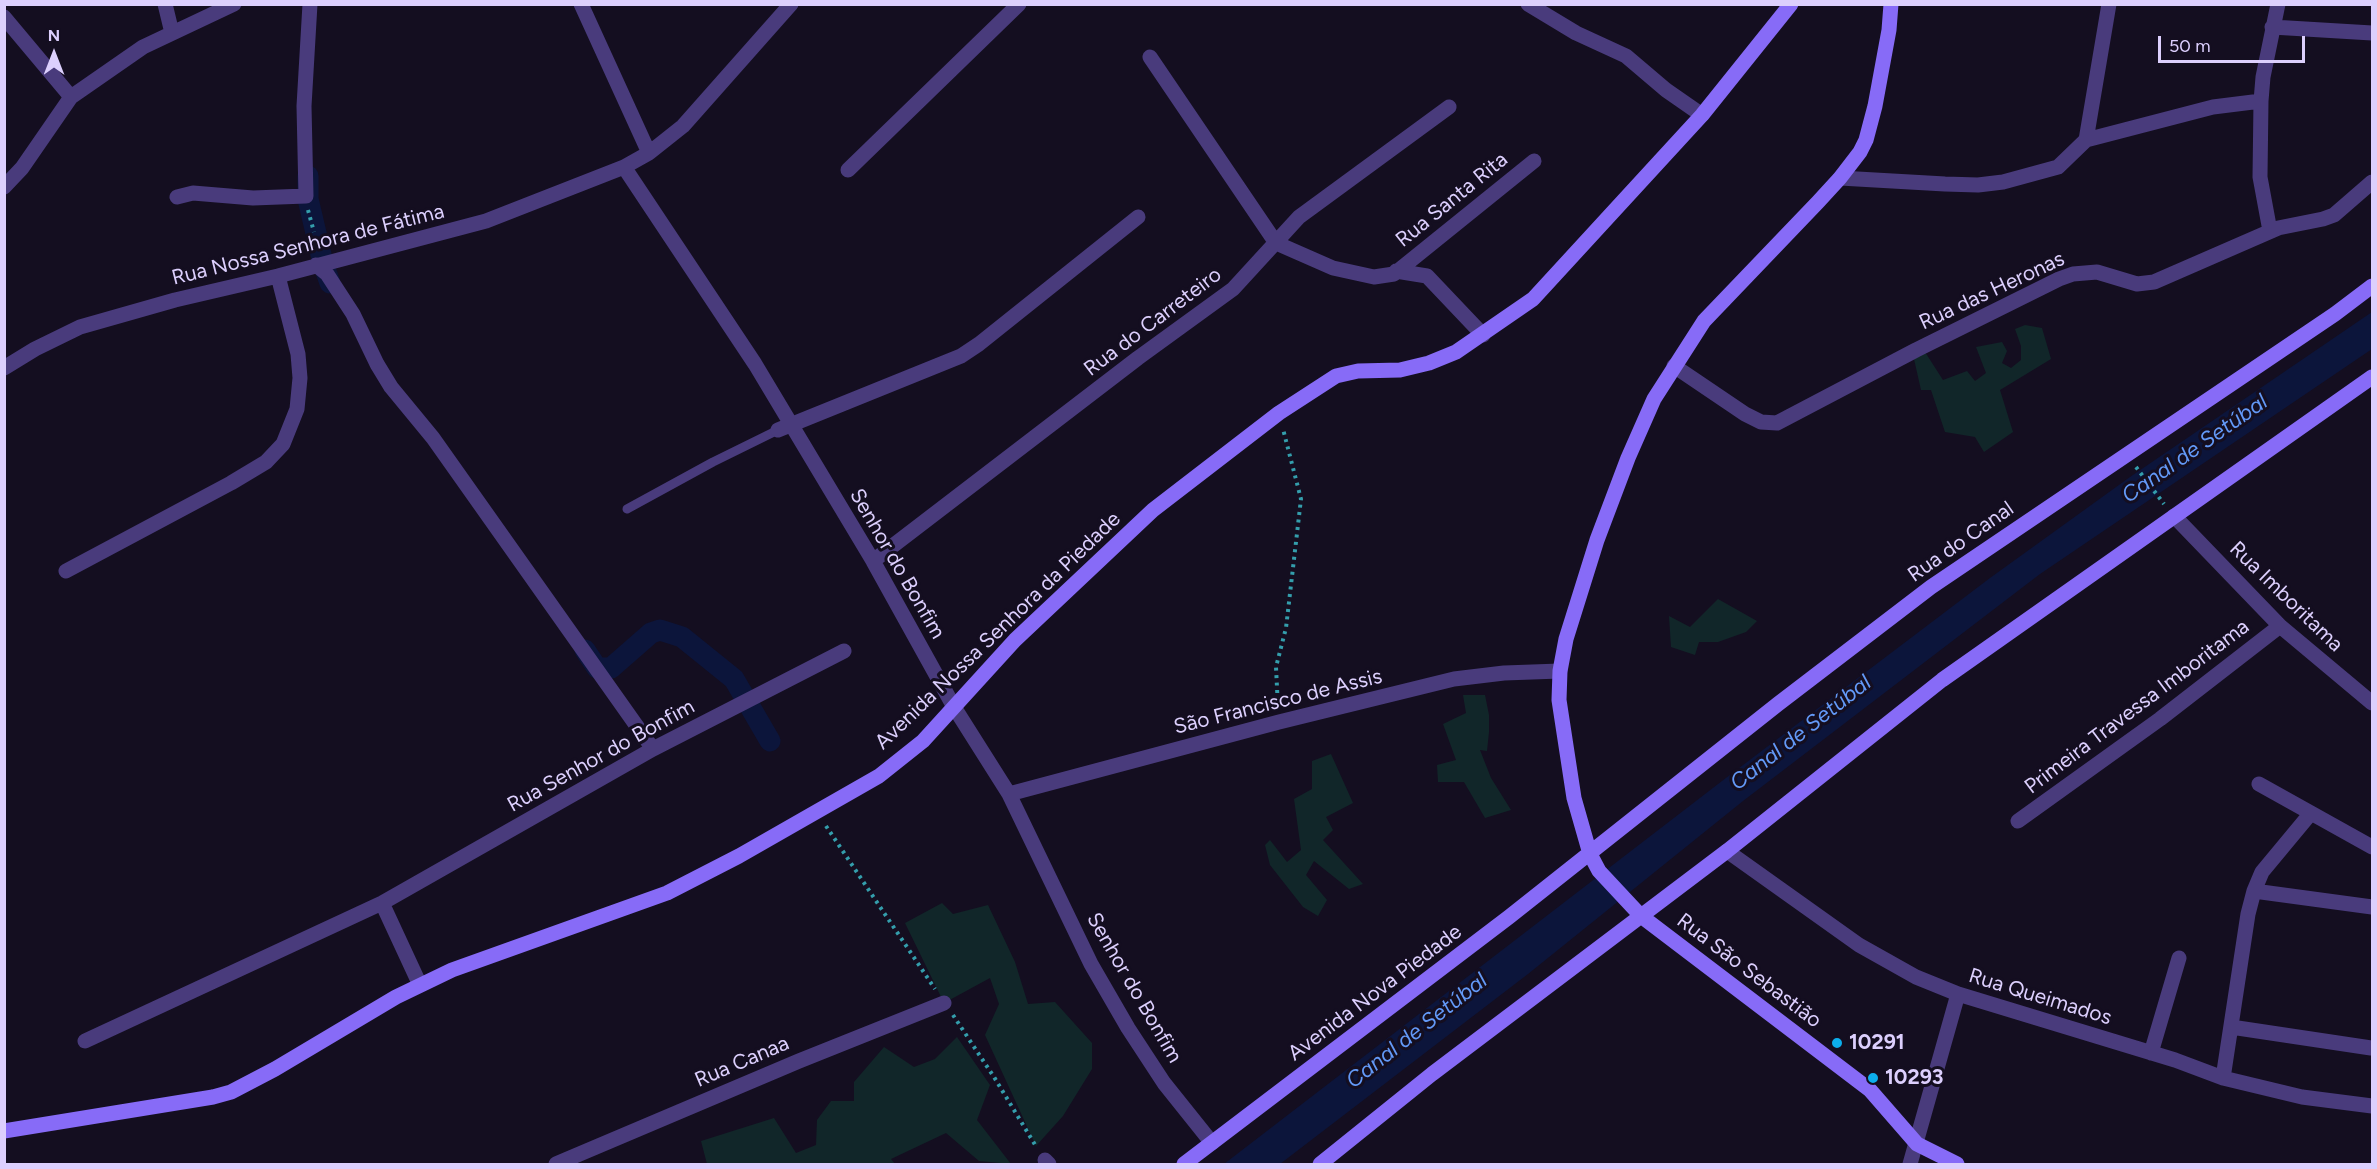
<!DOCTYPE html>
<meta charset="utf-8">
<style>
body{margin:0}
#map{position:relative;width:2377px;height:1169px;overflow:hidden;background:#140e20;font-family:Figtree,sans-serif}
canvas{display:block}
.frame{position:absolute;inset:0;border:6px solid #dccffd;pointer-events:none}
.north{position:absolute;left:24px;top:24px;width:60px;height:60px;-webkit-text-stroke:4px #140e20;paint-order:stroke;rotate:0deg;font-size:16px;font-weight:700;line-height:24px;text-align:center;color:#dccffd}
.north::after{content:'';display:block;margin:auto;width:21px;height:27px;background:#dccffd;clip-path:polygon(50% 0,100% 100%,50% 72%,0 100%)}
.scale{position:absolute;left:2158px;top:36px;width:147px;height:27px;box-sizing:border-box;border:3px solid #dccffd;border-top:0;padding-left:8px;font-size:18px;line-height:21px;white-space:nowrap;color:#dccffd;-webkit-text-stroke:4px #140e20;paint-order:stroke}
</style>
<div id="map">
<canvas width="2377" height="1169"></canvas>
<div class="frame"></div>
<div class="north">N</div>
<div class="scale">50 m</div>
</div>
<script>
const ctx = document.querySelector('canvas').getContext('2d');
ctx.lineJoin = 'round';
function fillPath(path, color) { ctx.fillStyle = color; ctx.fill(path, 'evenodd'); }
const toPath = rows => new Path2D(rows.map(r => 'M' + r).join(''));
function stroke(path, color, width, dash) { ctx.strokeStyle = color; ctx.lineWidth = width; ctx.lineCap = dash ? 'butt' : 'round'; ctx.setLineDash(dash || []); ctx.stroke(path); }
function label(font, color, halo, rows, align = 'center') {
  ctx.font = font + ' Figtree,sans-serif'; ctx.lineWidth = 6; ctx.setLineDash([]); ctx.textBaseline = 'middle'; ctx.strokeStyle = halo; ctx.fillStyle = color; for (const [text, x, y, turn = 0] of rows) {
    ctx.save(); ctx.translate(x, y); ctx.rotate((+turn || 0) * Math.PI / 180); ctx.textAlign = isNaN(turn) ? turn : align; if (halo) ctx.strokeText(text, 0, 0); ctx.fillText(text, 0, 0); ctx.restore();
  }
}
const green = toPath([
 [2025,325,2042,328,2051,359,2000,390,2013,432,1984,452,1975,437,1945,432,1931,390,1921,390,1914,359,1925,352,1943,380,1967,371,1975,381,1986,373,1976,347,2002,342,2007,351,2002,363,2011,368,2021,360,2021,346,2015,329],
 [1718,599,1757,621,1746,632,1718,642,1699,642,1695,655,1671,647,1669,616,1690,627],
 [1463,695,1485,695,1489,715,1489,732,1487,751,1480,750,1491,778,1511,810,1485,818,1464,782,1438,782,1437,765,1456,760,1443,724,1466,713],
 [1331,754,1353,803,1326,817,1333,830,1323,840,1363,884,1349,889,1314,861,1306,875,1327,900,1318,916,1303,907,1270,865,1265,845,1270,840,1287,862,1301,850,1294,799,1312,789,1312,761],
 [942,903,953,914,988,905,1015,962,1028,1004,1055,1002,1092,1043,1092,1069,1063,1116,1036,1146,985,1035,999,1004,990,978,944,1003,905,923],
 [957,1037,990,1085,977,1120,1011,1164,979,1161,946,1133,891,1159,895,1164,707,1164,701,1141,774,1118,796,1153,816,1145,817,1120,831,1101,854,1101,854,1082,884,1047,914,1067,935,1059]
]);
const water = toPath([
 [2372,312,2372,349,2040,574,1743,801,1528,974,1280,1164,1224,1164,1722,781,1990,578,2130,477]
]);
const canal = toPath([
 [308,176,308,199,323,263,330,283],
 [585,650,597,668,611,668,651,633,660,630,682,637,734,679,770,741]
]);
const path = toPath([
 [308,210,314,232],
 [2136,467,2164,504],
 [1278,708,1276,667,1286,628,1301,499,1283,429],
 [826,826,935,989],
 [953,1015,994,1077,1037,1148]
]);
const lane = toPath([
 [627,509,713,462,778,430]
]);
const street = toPath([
 [165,4,172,33],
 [581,4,649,153],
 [1528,4,1576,33,1626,56,1666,90,1702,115],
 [4,17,71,97],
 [2272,27,2372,33],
 [1150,57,1276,243,1333,268,1374,277,1394,274,1534,161],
 [2086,140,2213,107,2261,101],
 [2086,140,2109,4],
 [624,167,755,364,873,561,954,707,1009,794,1091,964,1128,1028,1164,1083,1212,1143],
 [848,170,1019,4],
 [1840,178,1945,184,1978,185,2003,182,2058,167,2086,140],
 [4,187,22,168,71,97,143,47,234,4],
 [177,197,193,193,253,198,306,196,304,106,310,4],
 [2270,231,2260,177,2261,101,2263,77,2278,4],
 [316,265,327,274,353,314,377,364,391,387,433,438,653,749],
 [1396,271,1427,276,1483,335],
 [1674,366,1745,414,1761,422,1777,423,1916,350,2059,279,2073,274,2097,272,2137,284,2154,282,2278,228,2323,219,2334,215,2372,182],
 [4,368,35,349,80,327,175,300,278,276,486,221,624,167,649,153,683,126,791,4],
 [778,430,961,356,979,344,1138,217],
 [2174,516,2280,626,2372,703],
 [873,561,1138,358,1233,289,1299,217,1449,107],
 [66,571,231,483,266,462,283,444,297,409,300,378,298,354,278,276],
 [2259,784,2372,847],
 [1009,794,1279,722,1454,679,1504,673,1560,671],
 [2018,821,2160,719,2280,626],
 [1727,851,1859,945,1916,977,1958,994,2175,1060,2223,1078,2302,1097,2372,1106],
 [2254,891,2372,907],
 [382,903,420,985],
 [2231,1027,2371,1048],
 [85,1041,382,903,653,749,844,651],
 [2151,1053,2179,958],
 [2223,1078,2248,914,2254,891,2262,872,2311,813],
 [1045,1160,1049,1164],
 [556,1164,799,1061,944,1003],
 [1910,1164,1958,994]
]);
const secondary = toPath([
 [1891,4,1889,30,1875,106,1866,140,1860,152,1840,178,1818,202,1704,321,1654,399,1628,458,1597,540,1566,639,1560,671,1559,700,1574,798,1590,854,1599,871,1641,916,1870,1090,1917,1144,1957,1164],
 [4,1131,213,1097,231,1092,275,1069,396,997,452,970,667,893,739,856,879,776,923,741,1015,640,1153,510,1279,413,1336,376,1358,371,1400,370,1429,363,1456,352,1533,299,1702,115,1791,4],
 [1184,1164,1509,917,1778,704,1931,587,2335,314,2372,286],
 [1320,1164,1432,1074,1727,851,1942,680,2372,377]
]);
const markers = [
 [1837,1043,6,"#0caeec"],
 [1873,1078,6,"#0caeec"]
];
const streetNames = [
 ["Rua Santa Rita",1452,200,-39],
 ["Rua Nossa Senhora de Fátima",308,245,-14],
 ["Rua das Heronas",1992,291,-25],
 ["Rua do Carreteiro",1153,322,-37],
 ["Rua do Canal",1961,542,-35],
 ["Senhor do Bonfim",897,564,60],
 ["Rua Imboritama",2286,597,44],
 ["Avenida Nossa Senhora da Piedade",998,631,-44],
 ["São Francisco de Assis",1278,702,-14],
 ["Primeira Travessa Imboritama",2137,707,-37],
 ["Rua Senhor do Bonfim",601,756,-29],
 ["Rua São Sebastião",1749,971,37],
 ["Senhor do Bonfim",1134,988,60],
 ["Avenida Nova Piedade",1375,993,-37],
 ["Rua Queimados",2040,997,17],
 ["Rua Canaa",742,1062,-23]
];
const poiNames = [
 ["10291",1849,1043],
 ["10293",1885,1078]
];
const waterNames = [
 ["Canal de Setúbal",2195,449,-35],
 ["Canal de Setúbal",1801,733,-38],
 ["Canal de Setúbal",1417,1031,-38]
];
fillPath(green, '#112629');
fillPath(water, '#0c153b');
stroke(canal, '#0c153b', 21);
stroke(path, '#349eac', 4, [3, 4.5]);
stroke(lane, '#493b7c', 9);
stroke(street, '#493b7c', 15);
stroke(secondary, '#876bf7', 15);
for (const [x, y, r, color] of markers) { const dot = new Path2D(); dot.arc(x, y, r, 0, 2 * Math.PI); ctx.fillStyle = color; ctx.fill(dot); stroke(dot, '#140e20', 2); }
label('21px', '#dccffd', '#140e20', streetNames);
label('bold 21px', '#dccffd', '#140e20', poiNames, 'left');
label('italic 22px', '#6399f7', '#140e20', waterNames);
</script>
